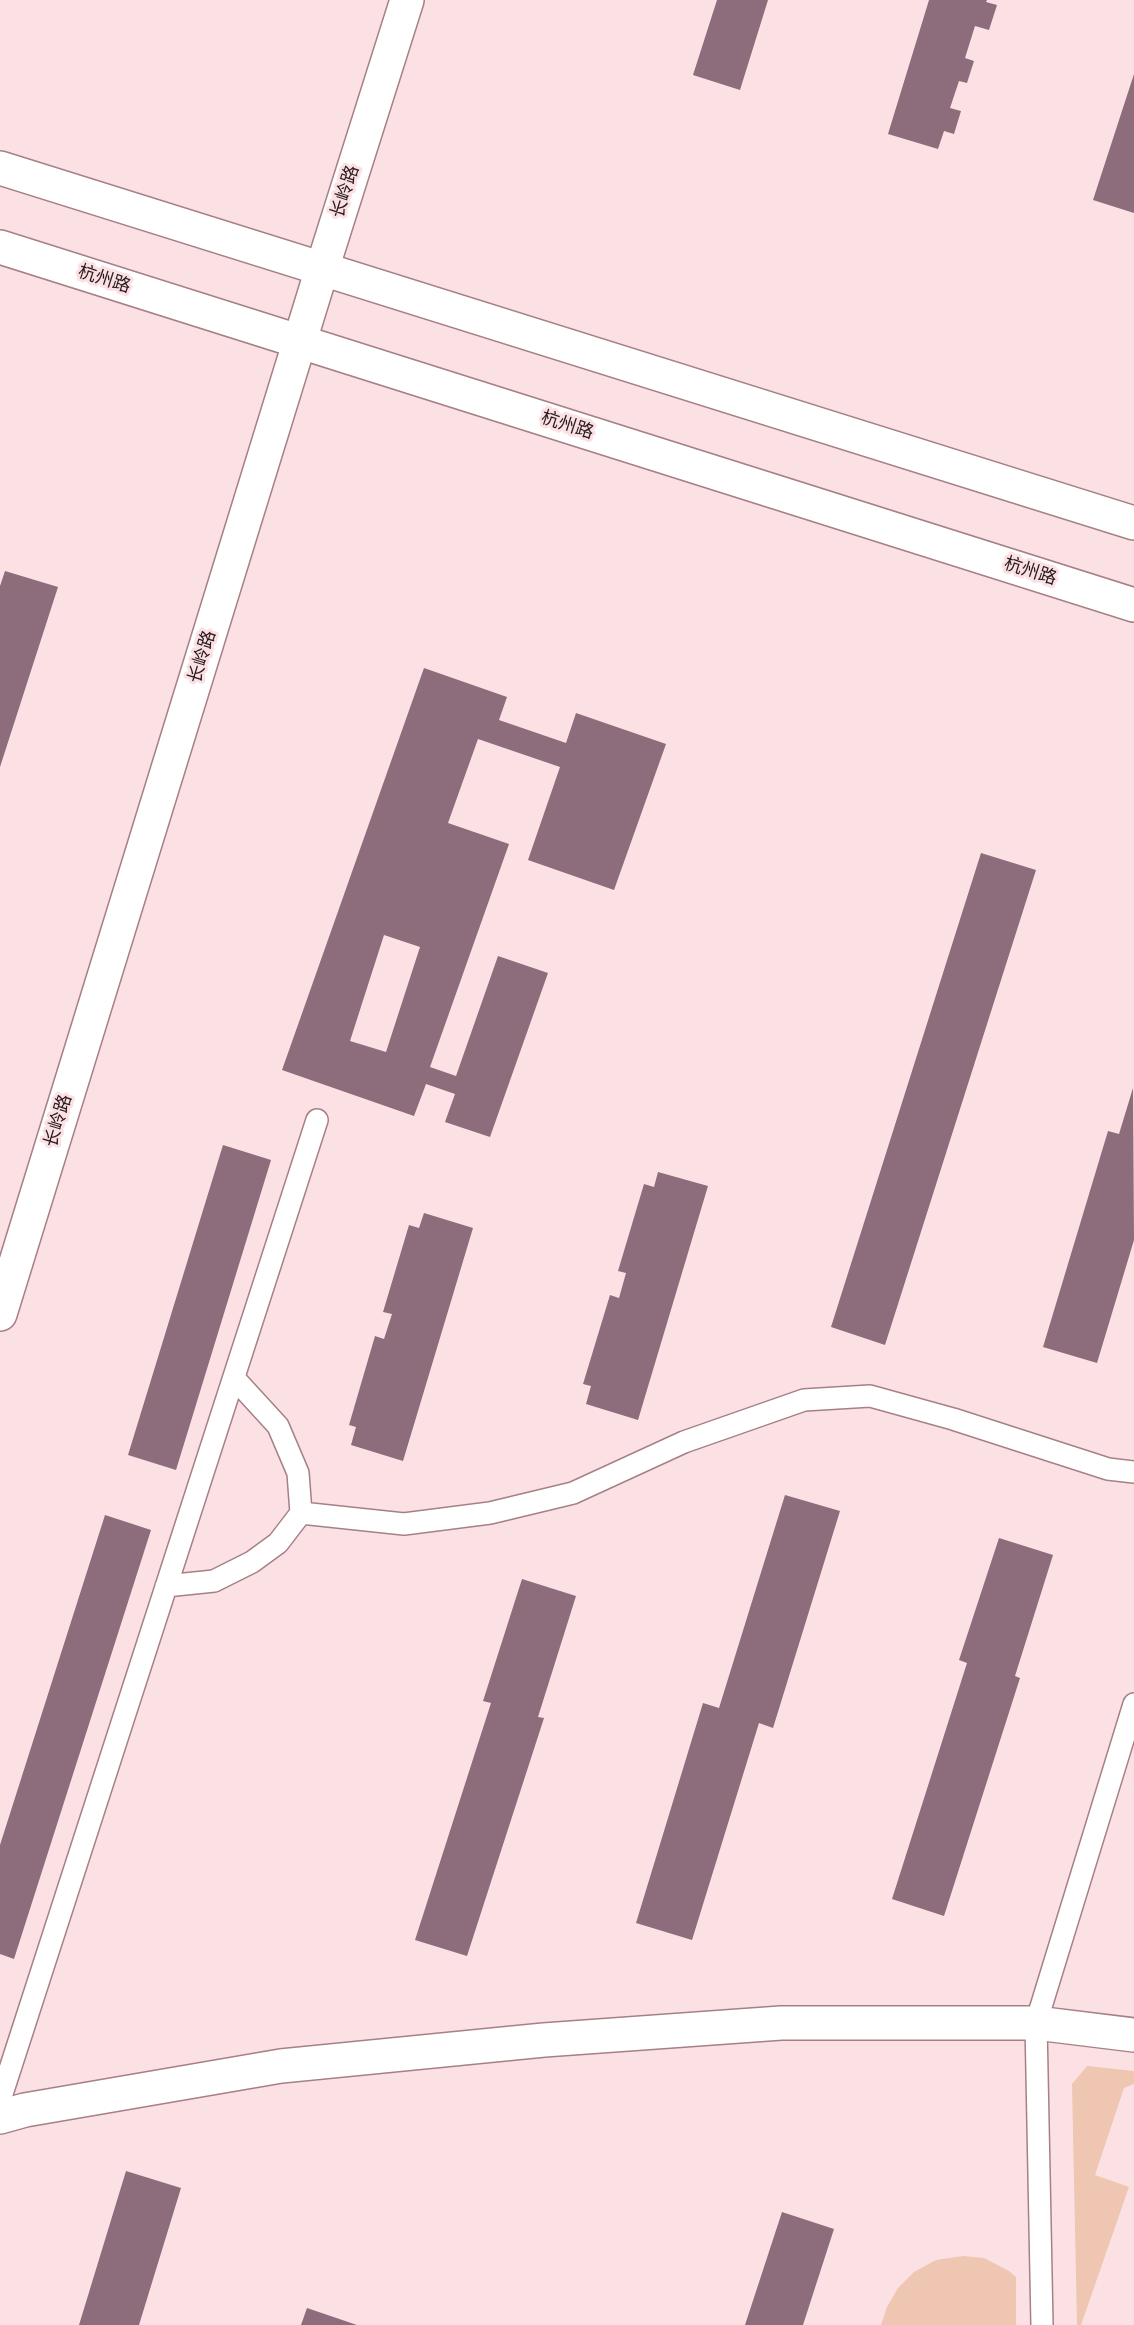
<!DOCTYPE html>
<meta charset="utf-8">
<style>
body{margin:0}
canvas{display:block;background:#fbe1e4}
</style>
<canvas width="1134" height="2325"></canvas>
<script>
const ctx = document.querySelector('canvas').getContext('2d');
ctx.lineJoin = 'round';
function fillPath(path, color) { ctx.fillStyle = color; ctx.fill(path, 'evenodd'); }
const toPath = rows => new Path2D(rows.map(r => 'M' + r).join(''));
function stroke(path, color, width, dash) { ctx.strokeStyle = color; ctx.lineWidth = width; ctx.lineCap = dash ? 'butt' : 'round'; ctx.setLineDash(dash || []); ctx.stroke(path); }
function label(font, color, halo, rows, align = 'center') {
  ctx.font = font + ' "Roboto Condensed","Noto Sans SC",sans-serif'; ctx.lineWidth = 6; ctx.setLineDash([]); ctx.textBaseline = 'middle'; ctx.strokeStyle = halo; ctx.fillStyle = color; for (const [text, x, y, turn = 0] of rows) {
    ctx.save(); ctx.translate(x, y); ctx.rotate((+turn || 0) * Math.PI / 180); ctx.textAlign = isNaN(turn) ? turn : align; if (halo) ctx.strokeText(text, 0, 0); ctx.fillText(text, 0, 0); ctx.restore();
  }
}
const green = toPath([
 [1087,2066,1134,2071,1134,2084,1124,2088,1095,2175,1129,2187,1081,2325,1077,2325,1072,2084],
 [963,2256,984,2258,1009,2271,1016,2277,1016,2325,881,2325,887,2307,898,2288,914,2272,936,2260]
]);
const building = toPath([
 [717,0,768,0,740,90,693,75],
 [929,0,987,0,986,2,997,5,989,30,975,26,965,58,974,61,967,83,959,81,950,108,961,111,954,134,944,131,938,149,888,134],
 [1134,74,1134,213,1093,200],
 [5,571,58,587,0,767,0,586],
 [424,668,507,697,499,720,566,743,576,713,666,744,614,890,528,860,560,767,478,739,448,823,509,844,430,1067,456,1076,498,956,548,973,490,1137,445,1122,455,1094,426,1084,414,1116,282,1070],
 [384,935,420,947,386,1052,350,1041],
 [981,853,1036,870,885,1345,831,1327],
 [1133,1088,1134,1240,1097,1363,1043,1347,1108,1131,1119,1134],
 [223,1145,271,1160,176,1470,128,1455],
 [658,1172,708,1186,638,1420,586,1404,591,1386,583,1384,610,1295,619,1298,626,1273,618,1271,644,1184,654,1187],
 [424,1213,473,1228,403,1461,351,1445,356,1427,349,1425,375,1336,384,1339,392,1314,383,1312,409,1225,419,1228],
 [785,1495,840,1511,773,1728,759,1723,692,1940,636,1923,703,1703,719,1708],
 [105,1515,151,1530,14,1959,0,1954,0,1845],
 [999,1538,1053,1555,1015,1676,1020,1678,944,1916,892,1899,967,1663,959,1660],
 [522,1579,576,1596,538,1717,544,1718,467,1956,415,1940,491,1703,483,1701],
 [126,2171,181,2188,139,2325,79,2325],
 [782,2212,834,2229,803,2325,745,2325],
 [307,2308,357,2325,301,2325]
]);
const service = toPath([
 [301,1513,404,1524,490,1513,573,1493,684,1442,804,1400,870,1396,953,1419,1108,1469,1134,1472],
 [166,1586,214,1581,252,1562,278,1543,301,1513,298,1473,278,1426,234,1378],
 [0,2100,317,1120],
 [1042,2325,1036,2023,1134,1704]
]);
const minor = toPath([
 [0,2117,25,2110,281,2066,544,2040,781,2023,1036,2023,1134,2035]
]);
const tertiary = toPath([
 [0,1314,322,269,407,0]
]);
const secondary = toPath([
 [0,168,1134,523],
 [0,247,1134,605]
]);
const streetNames = [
 ["长岭路",346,192,-72],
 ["杭州路",104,280,18],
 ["杭州路",567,426,18],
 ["杭州路",1030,572,18],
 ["长岭路",203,657,-73],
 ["长岭路",59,1121,-73]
];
fillPath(green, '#eec6b1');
fillPath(building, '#8d6c7b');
stroke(service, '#a68085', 24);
stroke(minor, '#a68085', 36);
stroke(tertiary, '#a68085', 36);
stroke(secondary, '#a68085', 36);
stroke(service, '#fff', 21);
stroke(minor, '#fff', 33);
stroke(tertiary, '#fff', 33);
stroke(secondary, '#fff', 33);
label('18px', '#28191c', '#fbe1e4', streetNames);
</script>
